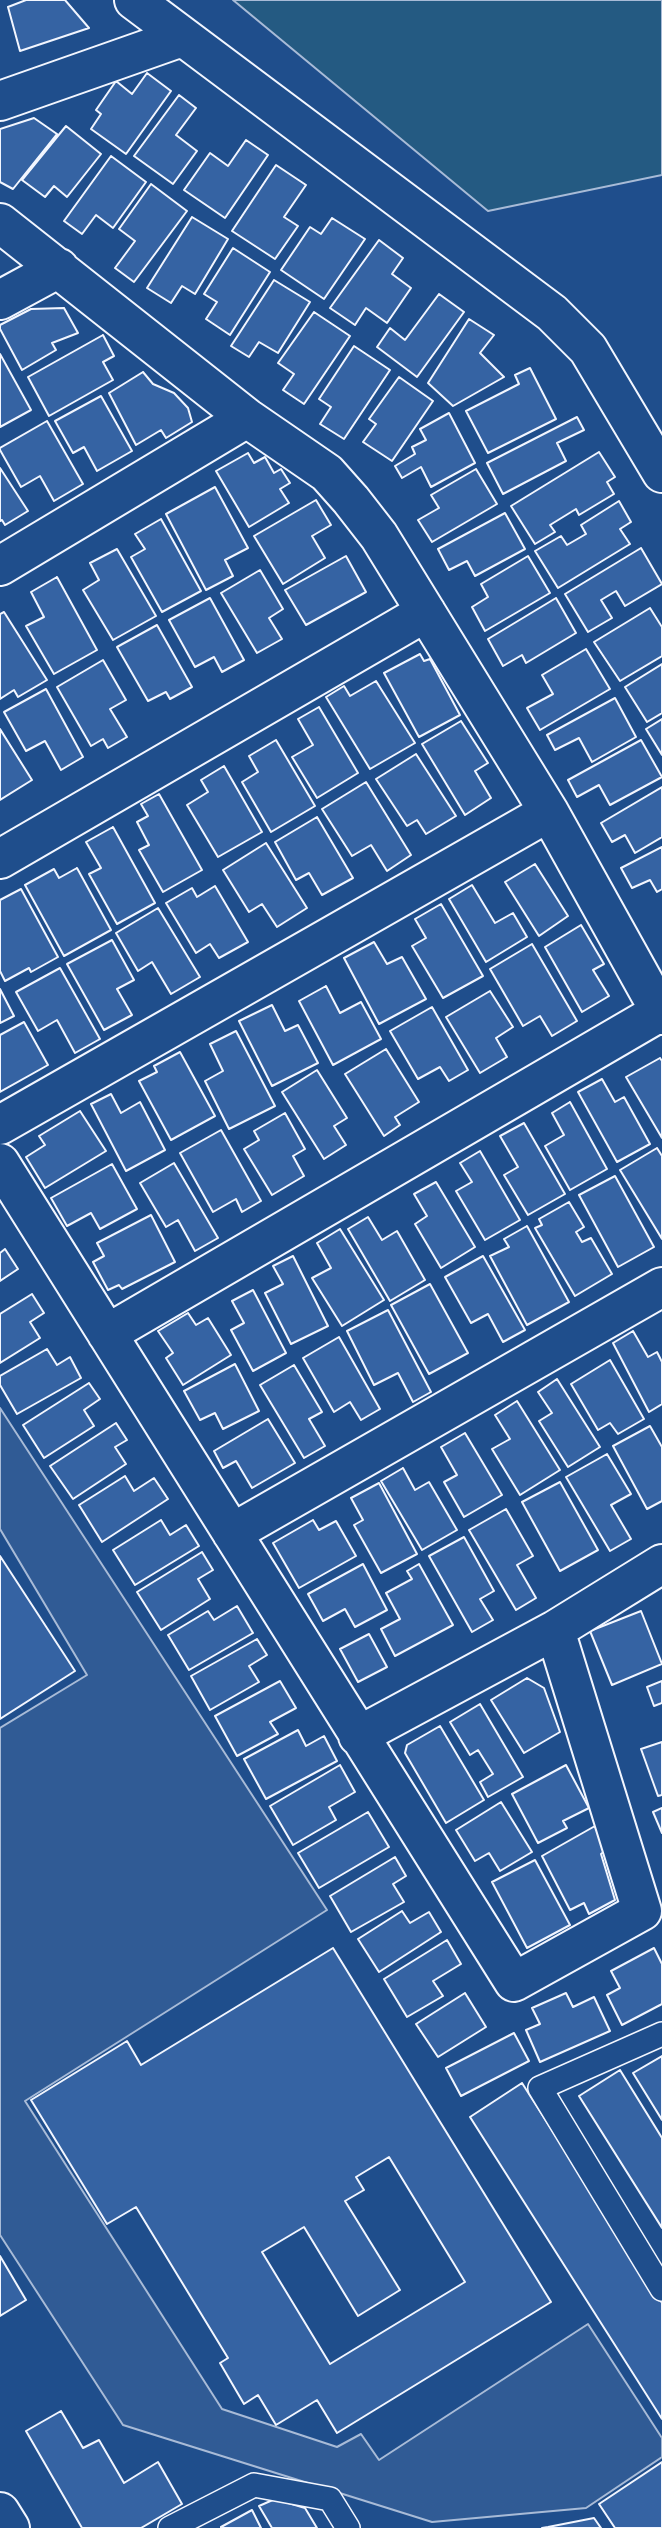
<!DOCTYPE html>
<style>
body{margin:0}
canvas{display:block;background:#1f4e8c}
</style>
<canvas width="662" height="2528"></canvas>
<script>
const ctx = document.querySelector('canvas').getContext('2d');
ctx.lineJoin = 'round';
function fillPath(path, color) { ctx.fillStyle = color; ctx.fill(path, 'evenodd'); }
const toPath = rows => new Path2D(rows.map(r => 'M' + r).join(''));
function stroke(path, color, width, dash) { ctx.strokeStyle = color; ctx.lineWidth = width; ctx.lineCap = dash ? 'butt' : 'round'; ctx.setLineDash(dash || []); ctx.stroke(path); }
const green = toPath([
 [233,0,662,0,662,175,488,211,233,0]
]);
const parking = toPath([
 [0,1408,327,1910,25,2101,222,2409,337,2447,361,2434,379,2460,588,2324,662,2438,662,2457,586,2508,432,2522,123,2425,0,2235,0,1728,87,1675,0,1529,0,1408]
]);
const building = toPath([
 [26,0,65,0,89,28,20,51,8,7,26,0],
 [147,73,171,91,126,154,91,129,101,114,96,110,116,81,132,94,147,73],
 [179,95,196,108,176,135,197,151,173,184,134,156,179,95],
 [34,118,57,134,13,189,0,182,0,129,34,118],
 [66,126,101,154,67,197,54,186,45,197,22,180,66,126],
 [246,140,268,155,225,218,184,190,210,153,228,166,246,140],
 [111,156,146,182,113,228,96,215,82,234,64,221,111,156],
 [276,165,306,185,284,217,298,226,275,259,232,231,276,165],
 [151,184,187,211,134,282,115,268,135,241,119,229,151,184],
 [192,217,228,239,195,294,182,286,171,303,147,288,192,217],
 [332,218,365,239,324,299,281,270,310,227,321,234,332,218],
 [379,240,403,258,392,274,411,288,387,323,366,308,355,325,330,308,379,240],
 [233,248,270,272,230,335,206,319,217,302,204,294,233,248],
 [274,280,310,302,278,353,259,342,249,357,231,346,274,280],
 [439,294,464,312,417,377,377,347,390,328,405,340,439,294],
 [64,308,78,333,52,343,56,350,22,370,0,329,0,325,31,309,64,308],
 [314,312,350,336,304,404,283,390,294,374,278,363,314,312],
 [469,319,494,335,480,353,504,377,453,406,428,383,469,319],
 [103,335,114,356,103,362,113,380,49,416,28,377,103,335],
 [354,346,390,370,344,439,320,424,331,407,319,399,354,346],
 [0,354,31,410,0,427,0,354],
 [530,368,556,419,488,453,466,411,519,384,515,375,530,368],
 [143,372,153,384,174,393,188,408,192,422,166,438,161,430,136,445,109,393,143,372],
 [399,377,433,401,392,461,363,442,376,424,369,419,399,377],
 [101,396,132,451,97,471,84,447,73,453,55,421,101,396],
 [449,413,475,463,431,487,421,467,402,478,395,466,415,454,412,447,426,440,420,429,449,413],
 [577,417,584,430,557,443,566,461,503,494,487,463,577,417],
 [47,421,83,484,54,501,40,476,21,487,0,450,0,448,47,421],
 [599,452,615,477,607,482,614,494,579,515,576,509,550,525,555,532,535,544,511,506,599,452],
 [248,453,254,463,265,457,274,473,281,469,290,483,280,489,289,503,249,527,216,471,248,453],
 [0,468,28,511,5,525,2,520,0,521,0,468],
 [476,469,497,504,432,542,418,520,439,508,431,495,476,469],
 [215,487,248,548,225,560,233,576,206,590,166,514,215,487],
 [316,500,331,525,312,536,325,558,283,584,254,536,316,500],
 [619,501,631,522,620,529,630,544,558,588,535,551,561,536,567,545,586,534,581,525,619,501],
 [505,513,525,549,475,576,467,561,449,570,438,549,505,513],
 [161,519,201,591,162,612,131,557,145,549,135,534,161,519],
 [641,548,662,584,625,606,616,591,601,600,612,618,588,632,565,594,641,548],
 [117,549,156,616,113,640,83,590,99,580,90,563,117,549],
 [346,556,366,592,306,625,285,590,346,556],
 [528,556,550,593,485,631,472,607,488,597,481,584,528,556],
 [260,570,283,609,269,618,282,639,257,653,221,593,260,570],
 [57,577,97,650,54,674,26,626,44,617,31,592,57,577],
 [210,598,244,660,222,672,214,657,195,667,169,620,210,598],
 [556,598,576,633,526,663,522,655,503,666,488,639,556,598],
 [650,608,662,627,662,656,620,681,594,642,650,608],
 [4,612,47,680,18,697,14,690,0,699,0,614,4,612],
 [157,625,192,687,170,699,166,692,148,701,117,647,157,625],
 [586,649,610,689,540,730,527,708,553,694,542,675,586,649],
 [420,654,424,661,430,659,460,715,419,737,384,673,420,654],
 [103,660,126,700,110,709,127,737,108,748,103,739,91,746,57,687,103,660],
 [662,664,662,713,647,722,625,687,662,664],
 [376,681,415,743,370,769,326,697,344,686,350,696,376,681],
 [46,689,83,757,61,770,45,741,26,751,4,712,46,689],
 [615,698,636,737,592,762,579,738,555,750,547,735,615,698],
 [319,707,358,773,317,798,292,757,313,745,298,719,319,707],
 [662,719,662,755,646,729,662,719],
 [461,721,488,763,475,771,491,798,465,815,422,744,461,721],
 [0,729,32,780,0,800,0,729],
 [276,740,315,806,271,832,242,782,258,772,249,756,276,740],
 [641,740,662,777,610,805,599,785,577,797,568,780,641,740],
 [416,754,456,816,426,834,417,820,407,826,376,779,416,754],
 [224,766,262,832,218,857,187,805,208,792,201,780,224,766],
 [366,782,411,855,387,871,371,845,352,856,322,809,366,782],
 [662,787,662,837,635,853,625,835,612,842,601,823,662,787],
 [159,794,202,870,163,892,139,850,149,845,137,822,148,816,141,804,159,794],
 [317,817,353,878,322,895,309,873,296,880,275,842,317,817],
 [113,827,155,903,117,924,89,874,101,868,86,842,113,827],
 [266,843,307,908,277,927,262,904,249,912,223,870,266,843],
 [662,847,662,889,657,892,650,880,632,888,621,868,662,847],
 [535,864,568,916,539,936,505,882,535,864],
 [77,868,111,930,64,956,25,885,54,869,59,878,77,868],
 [472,885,495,923,513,913,527,937,486,962,449,899,472,885],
 [215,886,248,942,219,958,210,944,196,953,166,903,192,888,197,897,215,886],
 [21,889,58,957,31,972,29,968,5,981,0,971,0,900,21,889],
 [441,904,483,976,443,998,412,946,426,938,415,919,441,904],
 [158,908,200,977,171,994,152,962,138,971,116,933,158,908],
 [581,925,604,964,593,970,609,996,582,1012,545,947,581,925],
 [112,940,134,980,117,989,132,1015,104,1030,67,964,112,940],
 [374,942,387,964,402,957,426,999,379,1024,344,958,374,942],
 [532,944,577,1021,552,1036,540,1016,523,1026,490,969,532,944],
 [60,968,100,1039,75,1053,57,1020,38,1031,16,992,60,968],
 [326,986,340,1013,361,1002,381,1039,333,1065,299,1001,326,986],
 [0,989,14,1016,0,1023,0,989],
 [490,991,513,1027,496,1038,507,1057,480,1073,446,1017,490,991],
 [272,1005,285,1031,298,1025,318,1063,272,1086,239,1021,272,1005],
 [432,1007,468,1070,449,1081,440,1067,418,1079,390,1031,432,1007],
 [24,1022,48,1065,0,1092,0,1035,24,1022],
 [236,1031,275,1106,229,1129,205,1081,223,1071,210,1044,236,1031],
 [386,1049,419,1102,395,1117,400,1125,384,1136,345,1074,386,1049],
 [180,1052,215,1116,171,1140,139,1081,157,1072,154,1066,180,1052],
 [660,1058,662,1061,662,1138,626,1077,660,1058],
 [317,1070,347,1118,334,1126,346,1145,324,1159,282,1092,317,1070],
 [602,1079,615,1102,624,1097,650,1144,617,1162,578,1092,602,1079],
 [111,1094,121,1113,140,1102,165,1150,126,1171,91,1104,111,1094],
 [570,1102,607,1169,570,1190,545,1146,564,1135,552,1113,570,1102],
 [80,1111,106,1151,45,1188,26,1157,45,1145,39,1136,80,1111],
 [285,1113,305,1149,293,1156,304,1176,272,1195,244,1149,259,1140,254,1131,285,1113],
 [524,1123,565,1194,528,1215,504,1175,518,1167,500,1136,524,1123],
 [221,1130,261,1201,242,1212,236,1199,213,1212,180,1153,221,1130],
 [657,1148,662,1156,662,1239,620,1170,657,1148],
 [480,1151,520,1220,485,1240,456,1191,472,1182,460,1163,480,1151],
 [174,1163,218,1238,195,1251,178,1220,166,1227,140,1183,174,1163],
 [112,1164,137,1209,100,1229,91,1213,67,1226,51,1198,112,1164],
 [615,1176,654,1247,618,1267,579,1195,615,1176],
 [436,1182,475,1247,441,1268,415,1224,427,1216,414,1194,436,1182],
 [569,1202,584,1227,576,1232,582,1242,591,1238,612,1274,575,1296,535,1228,542,1225,539,1219,569,1202],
 [151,1215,175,1262,122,1289,119,1285,108,1290,93,1262,104,1256,97,1243,151,1215],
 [368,1217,382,1240,397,1231,425,1280,390,1301,348,1229,368,1217],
 [527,1226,569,1302,527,1325,490,1256,509,1247,504,1239,527,1226],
 [340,1229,384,1300,342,1326,312,1278,331,1268,317,1243,340,1229],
 [5,1249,18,1269,0,1281,0,1253,5,1249],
 [293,1256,328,1326,291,1344,265,1293,283,1284,273,1266,293,1256],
 [483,1256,525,1330,503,1342,488,1314,471,1323,445,1277,483,1256],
 [430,1284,468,1353,429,1374,391,1305,430,1284],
 [253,1290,286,1353,253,1371,231,1330,244,1323,232,1301,253,1290],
 [32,1294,44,1313,30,1322,40,1338,0,1363,0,1314,32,1294],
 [388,1310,431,1392,413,1402,398,1373,374,1385,347,1331,388,1310],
 [188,1313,196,1325,208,1318,231,1355,183,1385,166,1358,173,1353,158,1331,188,1313],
 [633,1331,648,1357,657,1352,662,1362,662,1404,649,1412,613,1343,633,1331],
 [339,1337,380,1409,361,1420,350,1402,334,1412,303,1358,339,1337],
 [47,1349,57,1365,70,1357,81,1378,17,1414,0,1385,0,1376,47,1349],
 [610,1360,644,1419,618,1434,610,1423,598,1430,571,1384,610,1360],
 [235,1364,259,1411,223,1429,215,1413,200,1420,184,1391,235,1364],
 [294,1365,322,1412,309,1419,325,1446,304,1458,260,1385,294,1365],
 [557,1379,600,1447,568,1467,539,1421,552,1413,538,1392,557,1379],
 [89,1383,100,1399,84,1410,94,1426,44,1458,23,1425,89,1383],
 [517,1401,560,1470,520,1495,492,1449,510,1439,495,1415,517,1401],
 [268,1419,295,1463,252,1488,236,1461,223,1468,214,1451,268,1419],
 [116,1423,127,1440,115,1447,126,1464,73,1499,50,1466,116,1423],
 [650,1426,662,1447,662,1501,647,1509,613,1446,650,1426],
 [465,1433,502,1495,464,1517,444,1482,457,1475,441,1447,465,1433],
 [607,1454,631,1494,611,1505,631,1539,610,1551,566,1477,607,1454],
 [403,1468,415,1490,429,1482,457,1530,422,1550,381,1481,403,1468],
 [125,1476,134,1491,154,1478,168,1499,102,1542,79,1505,125,1476],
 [560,1482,598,1550,560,1571,522,1502,560,1482],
 [379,1483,417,1554,381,1573,354,1525,363,1520,351,1498,379,1483],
 [506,1509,533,1556,517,1565,536,1598,516,1610,469,1530,506,1509],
 [161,1520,170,1535,186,1525,199,1546,135,1585,113,1550,161,1520],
 [313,1520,319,1530,336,1521,356,1556,299,1588,273,1543,313,1520],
 [464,1537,494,1591,480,1599,493,1620,472,1632,429,1556,464,1537],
 [202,1552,213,1570,198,1579,210,1599,161,1630,137,1592,202,1552],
 [0,1556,75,1671,0,1719,0,1556],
 [363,1564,387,1610,355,1627,345,1609,323,1621,308,1594,363,1564],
 [419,1564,453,1625,395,1656,381,1629,400,1619,386,1593,412,1579,407,1571,419,1564],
 [237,1606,253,1633,189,1670,168,1635,208,1611,214,1620,237,1606],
 [641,1611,662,1664,612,1685,590,1631,641,1611],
 [369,1634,387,1667,358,1682,340,1649,369,1634],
 [257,1639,267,1655,249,1666,259,1682,210,1710,191,1676,257,1639],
 [527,1678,544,1688,560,1732,524,1753,491,1700,527,1678],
 [280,1681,296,1708,270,1722,278,1734,237,1756,215,1716,280,1681],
 [662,1681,662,1703,654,1706,647,1687,662,1681],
 [480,1704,523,1777,488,1797,480,1782,493,1774,478,1750,470,1755,450,1722,480,1704],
 [440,1726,484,1800,446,1823,405,1753,407,1745,440,1726],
 [298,1730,306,1746,324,1736,337,1761,266,1799,244,1759,298,1730],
 [662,1742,662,1795,658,1796,641,1749,662,1742],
 [340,1765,355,1792,329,1807,336,1820,293,1845,270,1806,340,1765],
 [566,1765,589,1808,563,1821,567,1828,538,1843,512,1794,566,1765],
 [501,1802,532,1852,500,1871,489,1853,475,1861,456,1830,501,1802],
 [662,1808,662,1833,653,1812,662,1808],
 [368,1812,389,1847,319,1888,298,1853,368,1812],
 [595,1826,606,1850,601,1854,615,1900,589,1914,584,1903,570,1910,542,1856,595,1826],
 [395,1857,406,1876,393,1884,404,1902,351,1932,330,1896,395,1857],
 [535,1860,570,1925,527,1948,492,1882,535,1860],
 [402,1911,410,1923,429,1912,441,1932,379,1972,358,1939,402,1911],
 [447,1940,461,1964,433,1981,443,1996,407,2017,384,1979,447,1940],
 [333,1948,551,2302,337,2433,317,2400,276,2425,258,2395,244,2404,220,2363,228,2358,136,2207,107,2224,31,2100,127,2041,141,2065,333,1948],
 [389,2157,465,2282,330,2364,262,2252,304,2227,358,2316,400,2290,345,2201,364,2190,356,2177,389,2157],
 [654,1948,662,1964,662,2004,622,2025,607,1995,620,1988,611,1971,654,1948],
 [465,1993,486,2027,438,2057,416,2024,465,1993],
 [566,1993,573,2007,594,1997,610,2031,540,2062,526,2030,540,2024,532,2008,566,1993],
 [514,2033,529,2061,461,2096,446,2068,514,2033],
 [662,2056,662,2120,633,2073,662,2056],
 [620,2070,662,2138,662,2228,579,2096,620,2070],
 [522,2083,662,2303,662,2419,470,2117,522,2083],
 [0,2256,26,2300,0,2316,0,2256],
 [61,2411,83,2448,99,2440,124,2483,158,2462,182,2504,141,2528,82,2528,26,2431,61,2411],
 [662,2462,662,2528,615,2528,599,2504,662,2462],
 [275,2499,305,2508,317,2528,272,2528,259,2506,275,2499],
 [252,2510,261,2528,221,2528,221,2527,252,2510],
 [594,2518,601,2528,542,2528,548,2527,594,2518]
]);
const service = toPath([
 [662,2034,540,2088,662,2289],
 [170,2528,254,2485,330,2499,348,2528]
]);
const minor = toPath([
 [134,0,552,313,588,349,662,473],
 [0,101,182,37],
 [0,223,247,418,327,473,351,500,379,536,549,812,662,1015],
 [0,300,59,268],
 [0,566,247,418],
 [0,859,426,612],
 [0,1125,549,812],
 [0,1163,514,1982,642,1911,555,1630],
 [107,1334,660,1012],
 [232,1533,662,1287],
 [358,1736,555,1630,662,1564]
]);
const tertiary = toPath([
 [0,2512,10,2528]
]);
fillPath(green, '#245a82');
stroke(green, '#a8bbd7', 2);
fillPath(parking, '#305b95');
stroke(parking, '#a8bbd7', 2);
fillPath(building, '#3563a3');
stroke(building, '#f2f6ff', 2);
stroke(service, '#f2f6ff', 26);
stroke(minor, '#f2f6ff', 42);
stroke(tertiary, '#f2f6ff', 42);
stroke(service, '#1f4e8c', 23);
stroke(minor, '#1f4e8c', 38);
stroke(tertiary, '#1f4e8c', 38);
</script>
